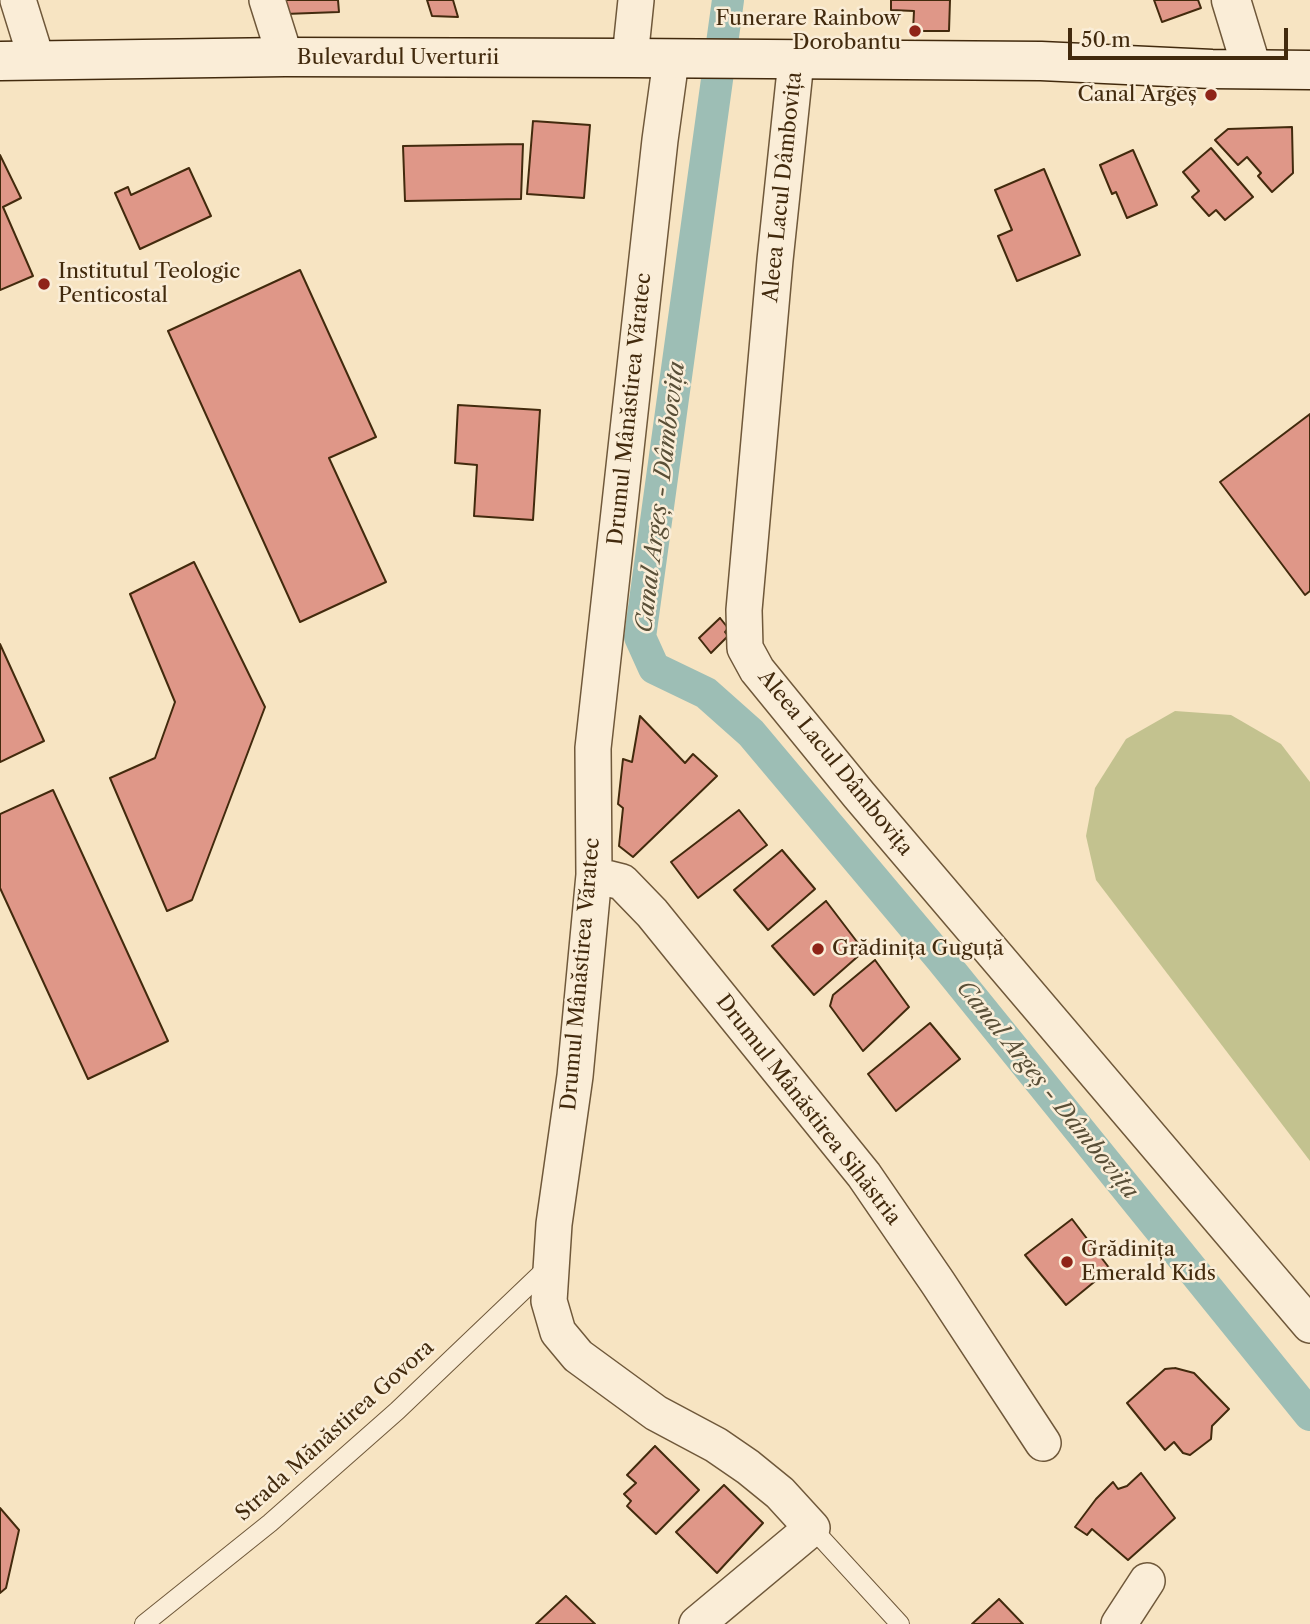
<!DOCTYPE html>
<meta charset="utf-8">
<style>
body{margin:0}
#map{position:relative;width:1310px;height:1624px;overflow:hidden;background:#f7e4c2;font-family:"Libre Caslon Text",serif}
canvas{display:block}
.scale{position:absolute;left:1068px;top:28px;width:220px;height:32px;box-sizing:border-box;border:4px solid #422a0d;border-top:0;padding-left:9px;font-size:21px;line-height:24px;white-space:nowrap;color:#422a0d;-webkit-text-stroke:5px #faedd7;paint-order:stroke}
</style>
<div id="map">
<canvas width="1310" height="1624"></canvas>
<div class="scale">50 m</div>
</div>
<script>
const ctx = document.querySelector('canvas').getContext('2d');
ctx.lineJoin = 'round';
function fillPath(path, color) { ctx.fillStyle = color; ctx.fill(path, 'evenodd'); }
const toPath = rows => new Path2D(rows.map(r => 'M' + r).join(''));
function stroke(path, color, width, dash) { ctx.strokeStyle = color; ctx.lineWidth = width; ctx.lineCap = dash ? 'butt' : 'round'; ctx.setLineDash(dash || []); ctx.stroke(path); }
function label(font, color, halo, rows, align = 'center') {
  ctx.font = font + ' "Libre Caslon Text",serif'; ctx.lineWidth = 5; ctx.setLineDash([]); ctx.textBaseline = 'middle'; ctx.strokeStyle = halo; ctx.fillStyle = color; for (const [text, x, y, turn = 0] of rows) {
    ctx.save(); ctx.translate(x, y); ctx.rotate((+turn || 0) * Math.PI / 180); ctx.textAlign = isNaN(turn) ? turn : align; if (halo) ctx.strokeText(text, 0, 0); ctx.fillText(text, 0, 0); ctx.restore();
  }
}
const green = toPath([
 [1175,711,1231,715,1281,744,1310,782,1310,1161,1096,880,1086,836,1095,788,1126,739]
]);
const canal = toPath([
 [728,0,640,637,654,668,706,693,751,733,941,959,1310,1415]
]);
const building = toPath([
 [284,0,338,0,339,12,285,14,284,0],
 [427,0,453,0,458,17,432,16,427,0],
 [891,0,950,0,949,31,913,31,914,11,891,10,891,0],
 [1154,0,1198,0,1201,8,1162,22,1154,0],
 [533,121,590,125,584,198,527,194,533,121],
 [1292,127,1293,173,1272,192,1258,176,1261,173,1247,157,1238,165,1215,140,1228,129,1292,127],
 [523,144,521,199,405,201,403,146,523,144],
 [1211,148,1253,197,1225,220,1216,210,1209,216,1192,197,1199,191,1183,172,1211,148],
 [1133,150,1157,205,1127,218,1116,192,1112,194,1100,165,1133,150],
 [0,155,21,198,3,207,33,276,0,290,0,155],
 [189,168,211,216,140,249,115,193,128,187,131,195,189,168],
 [1044,169,1080,255,1017,281,998,236,1012,230,995,190,1044,169],
 [300,270,376,437,329,458,386,582,300,622,168,331,300,270],
 [458,405,540,410,533,520,474,516,477,465,455,463,458,405],
 [1310,414,1310,591,1305,595,1220,482,1310,414],
 [194,562,265,707,192,900,167,911,110,778,155,758,175,702,130,594,194,562],
 [720,618,728,628,725,632,728,636,711,653,699,638,720,618],
 [0,644,44,741,0,762,0,644],
 [640,716,685,763,693,754,717,776,633,857,619,846,623,808,618,804,623,759,632,762,640,716],
 [53,790,168,1041,88,1079,0,888,0,814,53,790],
 [739,810,767,845,698,898,671,862,739,810],
 [782,850,815,889,768,930,734,890,782,850],
 [826,901,864,951,814,995,772,946,826,901],
 [875,960,909,1007,863,1051,830,1006,833,995,875,960],
 [930,1023,960,1059,896,1111,868,1074,930,1023],
 [1072,1219,1110,1269,1066,1305,1025,1255,1072,1219],
 [1175,1368,1194,1373,1229,1409,1212,1426,1211,1439,1190,1455,1183,1453,1174,1442,1165,1450,1127,1403,1165,1369,1175,1368],
 [655,1446,699,1490,656,1534,627,1506,631,1501,624,1494,636,1483,627,1475,655,1446],
 [1141,1473,1175,1518,1128,1560,1092,1529,1087,1535,1075,1527,1096,1499,1113,1482,1118,1489,1127,1486,1141,1473],
 [724,1485,763,1523,717,1573,676,1532,724,1485],
 [0,1508,19,1530,6,1588,0,1593,0,1508],
 [566,1596,595,1624,536,1624,566,1596],
 [999,1599,1023,1624,972,1624,999,1599]
]);
const service = toPath([
 [812,1528,900,1624],
 [144,1624,270,1523,397,1411,550,1265]
]);
const minor = toPath([
 [18,0,37,61],
 [267,0,285,57],
 [630,58,636,0],
 [671,60,660,140,593,748,594,875,575,1076,554,1224,549,1301,558,1332,578,1356,656,1413,716,1445,748,1467,780,1493,812,1528,697,1624],
 [796,61,775,260,744,610,745,648,757,670,859,795,1310,1325],
 [594,875,622,882,652,913,864,1175,938,1283,1043,1443],
 [1119,1624,1147,1581]
]);
const tertiary = toPath([
 [1231,0,1252,69]
]);
const secondary = toPath([
 [0,61,285,57,630,58,1041,61,1212,69,1310,70]
]);
const markers = [
 [915,31,7,"#8f2418"],
 [1211,95,7,"#8f2418"],
 [44,284,7,"#8f2418"],
 [818,949,7,"#8f2418"],
 [1067,1262,7,"#8f2418"]
];
const poiNames = [
 ["Funerare Rainbow",901,19,"right"],
 ["Dorobantu",901,43,"right"],
 ["Canal Argeș",1197,95,"right"],
 ["Institutul Teologic",58,272],
 ["Penticostal",58,296],
 ["Grădinița Guguță",832,949],
 ["Grădinița",1081,1250],
 ["Emerald Kids",1081,1274]
];
const streetNames = [
 ["Bulevardul Uverturii",398,58],
 ["Aleea Lacul Dâmbovița",783,187,-84],
 ["Drumul Mânăstirea Văratec",630,409,-84],
 ["Aleea Lacul Dâmbovița",835,763,51],
 ["Drumul Mânăstirea Văratec",581,974,-85],
 ["Drumul Mânăstirea Sihăstria",808,1110,52],
 ["Strada Mănăstirea Govora",335,1431,-42]
];
const waterNames = [
 ["Canal Argeș - Dâmbovița",661,497,-83],
 ["Canal Argeș - Dâmbovița",1047,1090,51]
];
fillPath(green, '#c3c28f');
stroke(canal, '#9dbeb5', 32);
fillPath(building, '#df9788');
stroke(building, '#422a0d', 2);
stroke(service, '#6f583a', 20);
stroke(minor, '#6f583a', 38);
stroke(tertiary, '#6f583a', 41);
stroke(secondary, '#422a0d', 41);
stroke(service, '#faedd7', 18);
stroke(minor, '#faedd7', 35);
stroke(tertiary, '#faedd7', 38);
stroke(secondary, '#faedd7', 38);
for (const [x, y, r, color] of markers) { const dot = new Path2D(); dot.arc(x, y, r, 0, 2 * Math.PI); ctx.fillStyle = color; ctx.fill(dot); stroke(dot, '#faedd7', 2.5); }
label('21px', '#422a0d', '#faedd7', poiNames, 'left');
label('21px', '#422a0d', '#faedd7', streetNames);
label('italic 23px', '#594f37', '#faedd7', waterNames);
</script>
